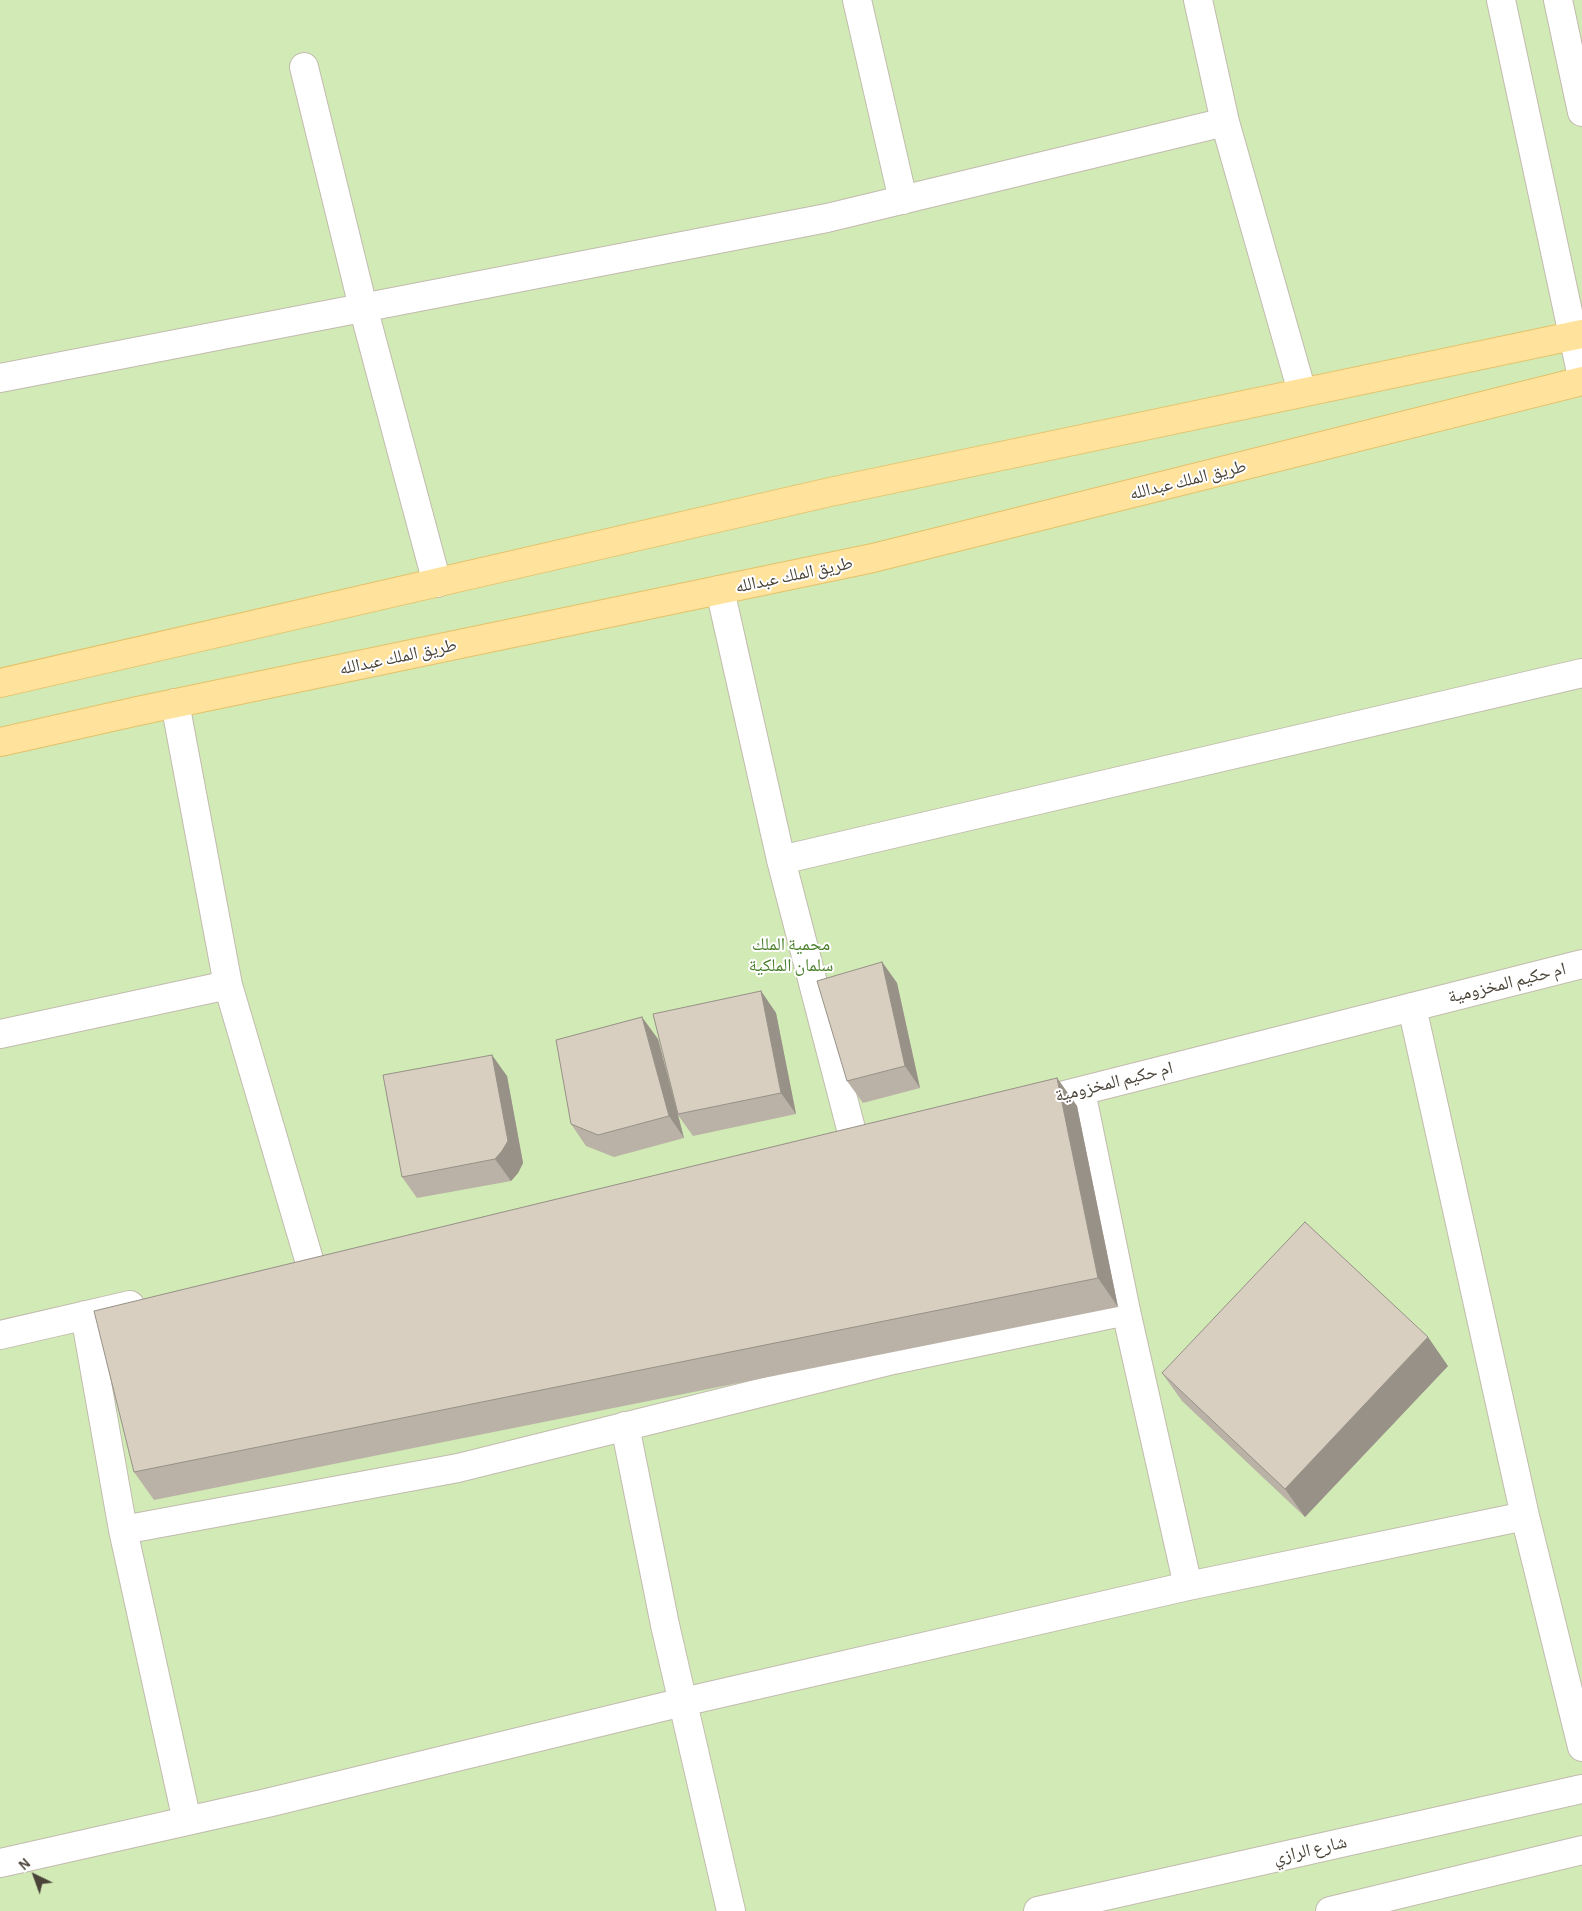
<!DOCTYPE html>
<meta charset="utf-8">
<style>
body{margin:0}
#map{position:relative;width:1582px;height:1911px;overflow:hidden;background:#f6f3ec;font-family:"Alegreya Sans",sans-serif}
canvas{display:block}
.north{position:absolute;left:10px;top:1851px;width:50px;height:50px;-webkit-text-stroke:4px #fff;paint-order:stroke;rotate:318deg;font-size:14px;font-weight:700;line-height:20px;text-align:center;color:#4b4439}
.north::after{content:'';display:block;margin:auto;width:18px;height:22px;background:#4b4439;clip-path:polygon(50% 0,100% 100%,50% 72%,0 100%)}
</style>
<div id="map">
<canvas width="1582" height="1911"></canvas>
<div class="north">N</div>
</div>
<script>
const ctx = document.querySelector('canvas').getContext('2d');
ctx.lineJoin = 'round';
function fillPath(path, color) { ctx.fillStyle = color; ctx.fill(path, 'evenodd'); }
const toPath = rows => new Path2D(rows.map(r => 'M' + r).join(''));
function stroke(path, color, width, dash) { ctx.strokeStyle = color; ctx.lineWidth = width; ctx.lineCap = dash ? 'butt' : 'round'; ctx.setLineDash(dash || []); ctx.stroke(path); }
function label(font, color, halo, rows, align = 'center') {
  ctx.font = font + ' "Alegreya Sans","Noto Naskh Arabic",sans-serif'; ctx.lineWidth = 4; ctx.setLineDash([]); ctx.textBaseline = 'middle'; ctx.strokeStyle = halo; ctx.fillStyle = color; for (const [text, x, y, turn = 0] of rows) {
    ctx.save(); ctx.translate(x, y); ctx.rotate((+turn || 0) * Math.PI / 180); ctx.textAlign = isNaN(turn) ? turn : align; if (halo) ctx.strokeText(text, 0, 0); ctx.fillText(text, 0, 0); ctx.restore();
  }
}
const green = toPath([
 [0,0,1582,0,1582,1911,0,1911]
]);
const minor = toPath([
 [857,0,903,200],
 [1198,0,1225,122,1302,392],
 [1501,0,1582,377],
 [1558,0,1582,112],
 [304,67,363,307,437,583],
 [0,378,827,218,1225,122],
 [720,590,781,860,856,1148],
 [175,703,228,985,310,1263],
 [781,860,1582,673],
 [1412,1007,1525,1516,1582,1747],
 [0,1034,228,985],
 [1081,1091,1126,1311,1188,1586],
 [1033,1103,1582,964],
 [85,1315,123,1530,187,1821],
 [0,1335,130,1305],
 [625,1426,665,1625,731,1911],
 [123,1530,458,1468,893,1360,1126,1311],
 [0,1863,267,1803,683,1702,1188,1586,1525,1516],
 [1038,1911,1582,1789],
 [1330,1911,1582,1850]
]);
const major = toPath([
 [0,683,830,492,1582,334],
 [0,742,138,711,873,558,1582,381]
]);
const wall = toPath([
 [882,962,897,983,920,1088,863,1103,847,1081],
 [761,991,776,1013,796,1114,693,1136,678,1115,684,1138,614,1157,586,1146,571,1124,658,1039,676,1106],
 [507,1076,523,1163,518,1173,511,1181,417,1198,402,1177],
 [1057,1078,1077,1106,1118,1307,154,1500,134,1472],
 [1448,1366,1305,1517,1182,1401,1162,1373]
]);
const shadedWall = toPath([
 [882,962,897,983,920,1088,905,1066],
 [761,991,776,1013,796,1114,781,1093],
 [642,1017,658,1039,684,1138,669,1116],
 [492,1055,507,1076,523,1163,518,1173,511,1181,495,1159],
 [1057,1078,1077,1106,1118,1307,1098,1278],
 [1428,1337,1448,1366,1305,1517,1285,1489]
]);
const building = toPath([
 [882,962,905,1066,847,1081,817,981,882,962],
 [761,991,781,1093,678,1114,653,1014,761,991],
 [642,1017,669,1116,598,1135,571,1124,556,1040,642,1017],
 [492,1055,508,1141,502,1151,495,1159,402,1177,383,1075,492,1055],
 [1057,1078,1098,1278,134,1472,94,1311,1057,1078],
 [1305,1222,1428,1337,1285,1489,1162,1373,1305,1222]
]);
const streetNames = [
 ["طريق الملك عبدالله",1188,480,-14],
 ["طريق الملك عبدالله",794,575,-12],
 ["طريق الملك عبدالله",398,657,-12],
 ["ام حكيم المخزومية",1507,983,-14],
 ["ام حكيم المخزومية",1114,1082,-14],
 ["شارع الرازي",1310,1850,-13]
];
const parkNames = [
 ["محمية الملك",791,945],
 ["سلمان الملكية",791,966]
];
fillPath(green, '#d2eab5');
stroke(minor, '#c2bbae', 30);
stroke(major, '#e6c16a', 30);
stroke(minor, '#fff', 28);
stroke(major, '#ffe39c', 28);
fillPath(wall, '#bab2a6');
fillPath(shadedWall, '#979187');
fillPath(building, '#d8cfc1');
stroke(building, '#979187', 1);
label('18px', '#4b4439', '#fff', streetNames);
label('18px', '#4a7f2a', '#fff', parkNames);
</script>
